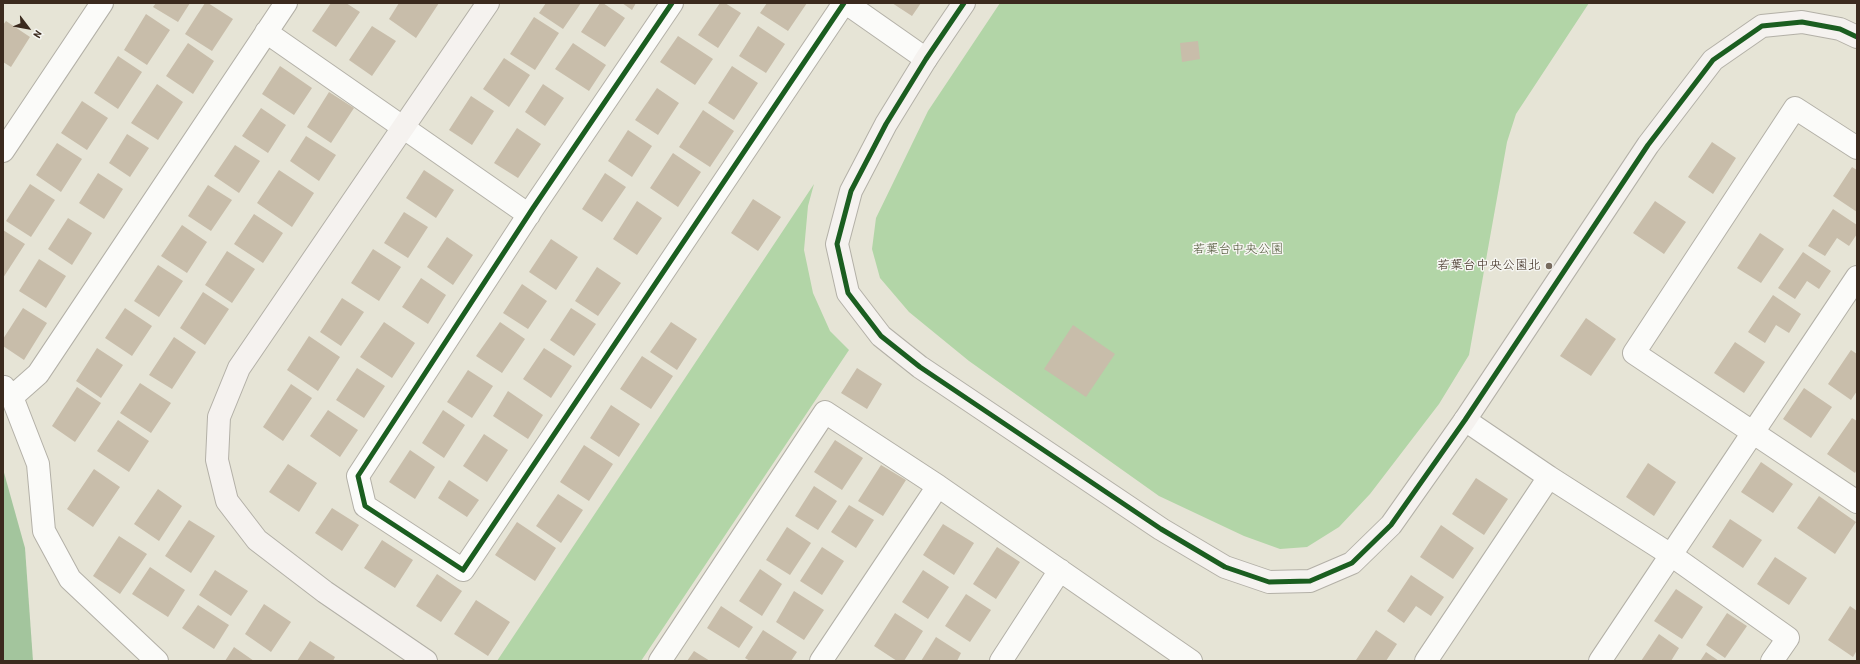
<!DOCTYPE html>
<meta charset="utf-8">
<style>
body{margin:0}
#map{position:relative;width:1860px;height:664px;overflow:hidden;background:#e6e4d6;font-family:"Patrick Hand",sans-serif}
canvas{display:block}
.frame{position:absolute;inset:0;border:4px solid #3b2a1e;pointer-events:none}
.north{position:absolute;left:8px;top:8px;width:40px;height:40px;-webkit-text-stroke:3px #f6f6f2;paint-order:stroke;rotate:122deg;font-size:11px;font-weight:700;line-height:16px;text-align:center;color:#3b2a1e}
.north::after{content:'';display:block;margin:auto;width:14px;height:18px;background:#3b2a1e;clip-path:polygon(50% 0,100% 100%,50% 72%,0 100%)}
</style>
<div id="map">
<canvas width="1860" height="664"></canvas>
<div class="frame"></div>
<div class="north">N</div>
</div>
<script>
const ctx = document.querySelector('canvas').getContext('2d');
ctx.lineJoin = 'round';
function fillPath(path, color) { ctx.fillStyle = color; ctx.fill(path, 'evenodd'); }
const toPath = rows => new Path2D(rows.map(r => 'M' + r).join(''));
function stroke(path, color, width, dash) { ctx.strokeStyle = color; ctx.lineWidth = width; ctx.lineCap = dash ? 'butt' : 'round'; ctx.setLineDash(dash || []); ctx.stroke(path); }
function label(font, color, halo, rows, align = 'center') {
  ctx.font = font + ' "Patrick Hand","Klee One",sans-serif'; ctx.lineWidth = 3; ctx.setLineDash([]); ctx.textBaseline = 'middle'; ctx.strokeStyle = halo; ctx.fillStyle = color; for (const [text, x, y, turn = 0] of rows) {
    ctx.save(); ctx.translate(x, y); ctx.rotate((+turn || 0) * Math.PI / 180); ctx.textAlign = isNaN(turn) ? turn : align; if (halo) ctx.strokeText(text, 0, 0); ctx.fillText(text, 0, 0); ctx.restore();
  }
}
const green = toPath([
 [1000,3,1589,3,1516,114,1507,142,1469,355,1439,404,1370,494,1339,527,1307,547,1280,549,1244,536,1159,496,969,361,909,312,880,278,872,249,876,218,928,111],
 [814,184,808,206,804,250,813,293,830,331,849,350,641,661,497,661]
]);
const forest = toPath([
 [3,469,25,548,33,661,3,661]
]);
const building = toPath([
 [156,3,190,3,178,22,153,7],
 [205,3,208,3,233,19,212,51,185,34],
 [331,3,346,3,360,12,336,47,312,31],
 [399,3,439,3,416,38,389,19],
 [546,3,581,3,563,29,539,13],
 [600,3,603,3,625,18,605,47,581,32],
 [622,3,636,3,632,10],
 [720,3,725,3,741,13,718,48,698,35],
 [767,3,807,3,788,31,760,13],
 [892,3,921,3,912,16],
 [146,14,170,30,147,65,124,50],
 [534,17,559,33,535,70,510,54],
 [6,21,30,37,11,67,3,62,3,25],
 [372,26,396,41,372,76,349,60],
 [758,26,785,44,766,73,739,56],
 [678,36,713,59,695,85,660,62],
 [1198,41,1200,59,1182,62,1180,43],
 [188,43,214,61,193,94,166,76],
 [573,43,606,65,589,91,555,69],
 [118,56,142,72,118,109,94,93],
 [504,58,530,75,509,107,483,89],
 [280,66,312,88,294,115,262,94],
 [732,66,758,83,734,120,708,103],
 [157,84,183,102,158,140,131,123],
 [543,84,564,98,545,126,525,112],
 [657,88,679,103,658,135,635,120],
 [329,92,354,108,331,143,307,127],
 [471,96,494,111,472,145,449,130],
 [82,101,108,118,87,150,61,133],
 [261,108,286,125,268,153,242,136],
 [703,110,734,131,710,167,679,147],
 [517,128,541,144,518,178,494,163],
 [628,130,652,146,632,177,608,161],
 [127,134,149,148,130,177,109,163],
 [306,136,336,155,319,181,290,161],
 [1712,142,1736,158,1713,194,1688,177],
 [57,143,82,159,61,192,36,175],
 [235,145,260,161,239,193,214,176],
 [673,153,701,172,678,207,650,188],
 [1852,167,1857,170,1857,212,1833,196],
 [279,170,314,193,292,227,257,203],
 [424,170,454,190,436,218,406,198],
 [98,173,123,189,104,219,79,203],
 [605,173,626,187,602,222,582,209],
 [30,184,55,200,31,237,6,221],
 [208,185,232,200,211,231,188,216],
 [753,199,781,217,758,251,731,233],
 [637,201,662,218,637,255,613,239],
 [1655,201,1686,222,1664,254,1633,233],
 [1833,209,1857,225,1857,234,1849,246,1837,238,1825,256,1808,246],
 [404,212,428,227,408,258,384,243],
 [254,214,283,233,263,263,234,244],
 [68,218,92,233,72,265,48,249],
 [182,225,207,242,187,273,161,256],
 [3,230,25,244,3,278],
 [1760,233,1784,249,1761,283,1737,268],
 [447,237,473,255,453,285,427,267],
 [551,239,578,257,556,290,529,272],
 [373,249,401,267,379,301,351,283],
 [227,251,255,269,232,303,205,285],
 [1803,252,1831,271,1819,289,1807,281,1795,299,1778,288],
 [39,259,66,276,46,308,19,291],
 [158,265,183,281,159,317,134,301],
 [597,267,621,283,598,316,575,301],
 [421,278,446,295,428,324,402,307],
 [522,284,547,301,528,329,503,313],
 [203,292,229,309,205,345,180,328],
 [1773,295,1801,314,1789,333,1776,325,1765,343,1748,332],
 [342,298,364,312,341,346,320,332],
 [23,308,47,323,24,360,3,346,3,339],
 [125,308,152,326,132,356,105,338],
 [571,308,596,324,574,356,550,340],
 [1586,318,1616,339,1591,376,1560,356],
 [384,322,415,343,392,378,360,357],
 [500,322,525,339,502,373,476,356],
 [671,322,697,339,677,370,650,352],
 [1073,325,1115,354,1086,397,1044,369],
 [309,336,340,357,318,391,287,370],
 [174,337,196,352,172,389,149,375],
 [1735,342,1765,362,1744,393,1714,373],
 [97,348,123,365,101,398,76,381],
 [544,348,572,366,551,398,523,379],
 [1851,350,1857,354,1857,391,1851,400,1828,384],
 [642,356,673,376,651,409,620,389],
 [357,368,385,386,364,418,336,400],
 [857,368,882,384,867,409,841,393],
 [468,370,493,386,472,418,447,402],
 [140,383,171,403,151,433,120,413],
 [291,384,312,398,283,441,263,427],
 [77,387,101,403,75,442,52,426],
 [1804,388,1832,407,1811,438,1783,419],
 [508,391,543,415,528,439,493,416],
 [611,405,640,424,619,457,590,438],
 [328,410,358,430,340,457,310,436],
 [443,410,465,425,444,458,422,443],
 [1852,418,1857,421,1857,469,1855,473,1827,454],
 [118,420,149,441,129,472,97,451],
 [484,434,508,450,487,482,463,466],
 [835,440,863,458,842,490,814,472],
 [584,445,613,464,589,501,560,482],
 [410,450,435,467,415,499,389,482],
 [1761,462,1793,484,1773,513,1741,492],
 [1648,463,1676,482,1654,516,1626,497],
 [288,464,317,483,299,512,269,492],
 [881,465,906,480,883,516,858,501],
 [94,469,120,487,93,527,67,509],
 [1476,478,1508,499,1484,535,1452,514],
 [449,480,479,500,467,517,438,498],
 [814,486,837,501,818,530,795,516],
 [158,489,182,506,159,541,134,524],
 [558,494,583,510,561,543,536,526],
 [1819,496,1856,522,1835,554,1797,528],
 [849,505,874,520,856,548,831,532],
 [332,508,359,525,342,551,315,533],
 [1730,519,1762,540,1743,568,1712,547],
 [189,520,215,536,191,573,165,556],
 [517,522,556,548,535,581,495,555],
 [943,524,974,543,954,575,923,555],
 [1441,525,1474,548,1453,579,1420,557],
 [787,527,811,543,790,575,766,560],
 [119,536,147,554,120,594,93,576],
 [382,540,413,560,395,588,364,568],
 [822,547,844,561,822,595,800,581],
 [997,547,1020,562,996,599,973,584],
 [1775,557,1807,578,1789,605,1757,584],
 [150,567,185,590,168,617,132,594],
 [760,569,782,584,762,616,739,601],
 [215,570,248,591,231,616,199,595],
 [923,570,949,587,928,619,902,602],
 [437,574,462,591,441,622,416,606],
 [1411,575,1444,597,1431,616,1416,606,1404,623,1387,611],
 [1676,589,1703,607,1682,639,1654,621],
 [794,591,824,610,804,640,776,622],
 [966,594,991,610,970,642,945,626],
 [476,600,510,622,488,656,454,634],
 [264,604,291,622,271,652,245,634],
 [198,605,229,625,214,649,182,628],
 [721,606,753,627,739,648,707,628],
 [1850,606,1857,611,1857,650,1853,657,1828,640],
 [895,613,923,631,904,661,897,661,874,646],
 [1727,613,1747,626,1725,658,1706,645],
 [763,630,797,652,791,661,750,661,745,658],
 [1376,630,1397,644,1386,661,1358,661,1356,660],
 [1659,634,1679,648,1671,661,1641,661],
 [936,637,961,653,957,661,921,661],
 [310,641,335,657,333,661,297,661],
 [234,647,254,661,225,661],
 [694,651,710,661,687,661],
 [1706,652,1719,661,1700,661]
]);
const street = toPath([
 [672,3,533,208,358,476,365,506,463,570,844,3],
 [846,3,926,59],
 [266,32,529,215],
 [1857,148,1795,108,1634,353,1857,502],
 [3,151,102,3],
 [4,387,12,397,38,464,44,531,70,579,157,661],
 [12,397,38,374,286,3],
 [1465,420,1549,477,1671,555,1788,638,1772,661],
 [660,661,825,412,938,486,1191,661],
 [821,661,938,486],
 [1001,661,1060,570],
 [1426,661,1549,477],
 [1600,661,1857,277]
]);
const secondary = toPath([
 [964,3,926,59,886,124,851,191,837,244,848,293,881,336,920,367,1161,529,1225,567,1269,582,1310,581,1352,563,1391,525,1465,420,1648,145,1713,60,1762,26,1802,22,1840,29,1857,37],
 [426,661,325,592,257,540,227,501,217,460,219,417,239,368,488,3]
]);
const cycleway = toPath([
 [672,3,533,208,358,476,365,506,463,570,844,3],
 [964,3,926,59,886,124,851,191,837,244,848,293,881,336,920,367,1161,529,1225,567,1269,582,1310,581,1352,563,1391,525,1465,420,1648,145,1713,60,1762,26,1802,22,1840,29,1857,37]
]);
const markers = [
 [1549,266,4,"#776b5e"]
];
const parkNames = [
 ["若葉台中央公園",1238,250]
];
const poiNames = [
 ["若葉台中央公園北",1541,266]
];
fillPath(green, '#b2d5a7');
fillPath(forest, '#a3c59d');
fillPath(building, '#c8bdaa');
stroke(street, '#b3b0a7', 24);
stroke(secondary, '#b3b0a7', 24);
stroke(street, '#fbfbf9', 22);
stroke(secondary, '#f5f2ef', 22);
stroke(cycleway, '#1b5e20', 5);
for (const [x, y, r, color] of markers) { const dot = new Path2D(); dot.arc(x, y, r, 0, 2 * Math.PI); ctx.fillStyle = color; ctx.fill(dot); stroke(dot, '#f6f6f2', 1.5); }
label('13px', '#52593b', '#f6f6f2', parkNames);
label('13px', '#3b2a1e', '#f6f6f2', poiNames, 'right');
</script>
